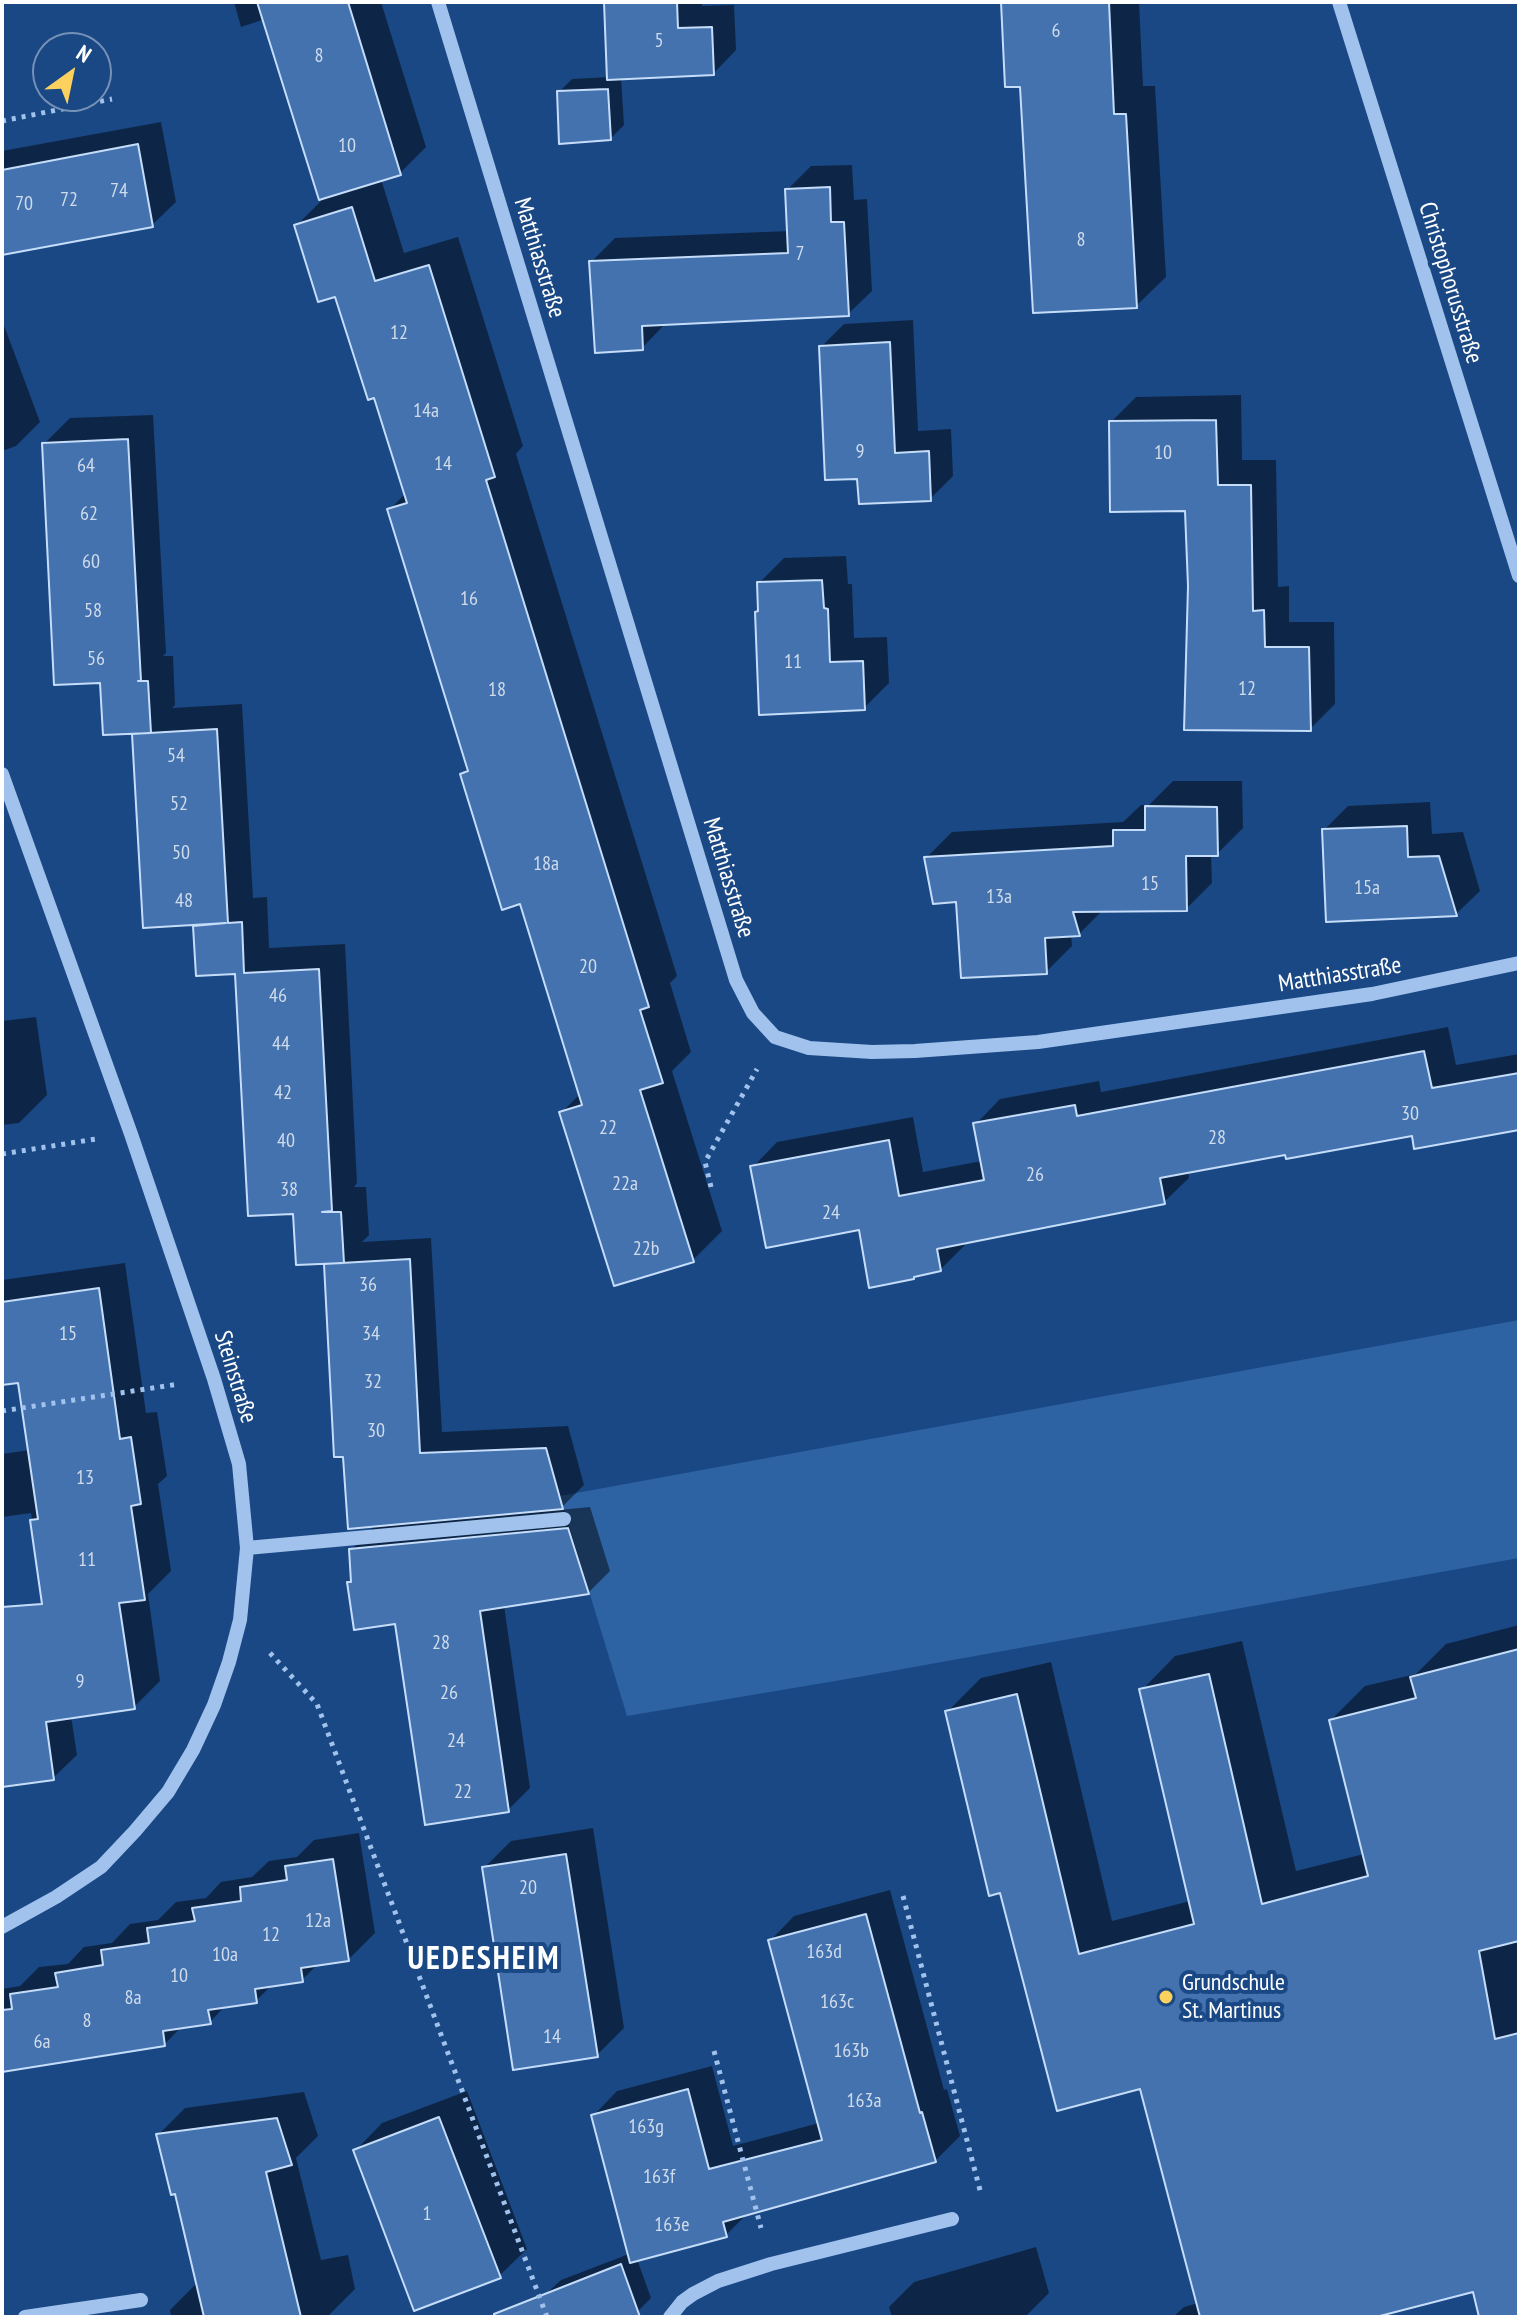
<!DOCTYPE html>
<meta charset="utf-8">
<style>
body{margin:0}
#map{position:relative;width:1521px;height:2319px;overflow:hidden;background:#1a4885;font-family:"PT Sans Narrow",sans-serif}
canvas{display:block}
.frame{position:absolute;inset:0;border:4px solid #fff;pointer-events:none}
.north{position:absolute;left:32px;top:32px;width:80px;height:80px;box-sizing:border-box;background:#1a4885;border:2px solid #7691b6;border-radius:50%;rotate:33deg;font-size:22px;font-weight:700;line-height:32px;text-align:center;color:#fff}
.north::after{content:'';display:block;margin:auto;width:28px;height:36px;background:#fdd15e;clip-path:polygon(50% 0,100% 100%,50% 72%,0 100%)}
</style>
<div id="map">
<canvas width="1521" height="2319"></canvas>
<div class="frame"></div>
<div class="north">N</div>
</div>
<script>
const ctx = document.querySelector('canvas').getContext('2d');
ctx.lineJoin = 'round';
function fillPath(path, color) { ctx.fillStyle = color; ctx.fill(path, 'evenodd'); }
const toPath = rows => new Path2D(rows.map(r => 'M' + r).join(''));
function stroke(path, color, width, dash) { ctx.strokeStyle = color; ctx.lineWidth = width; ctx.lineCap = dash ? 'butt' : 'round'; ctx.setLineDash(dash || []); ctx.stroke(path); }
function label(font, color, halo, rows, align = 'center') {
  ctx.font = font + ' "PT Sans Narrow",sans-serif'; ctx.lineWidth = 8; ctx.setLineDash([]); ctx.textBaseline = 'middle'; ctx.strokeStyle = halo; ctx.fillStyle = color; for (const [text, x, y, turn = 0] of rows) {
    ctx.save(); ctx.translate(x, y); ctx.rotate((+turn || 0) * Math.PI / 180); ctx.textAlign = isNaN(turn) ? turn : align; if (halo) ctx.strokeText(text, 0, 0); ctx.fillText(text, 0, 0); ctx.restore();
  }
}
const green = toPath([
 [1519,1320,1519,1558,853,1678,627,1716,560,1496]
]);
const shadow = toPath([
 [234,2,381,2,426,147,400,173,381,179,404,253,458,237,523,446,516,454,677,976,670,983,691,1052,672,1071,722,1231,693,1260,561,1113,581,1093,522,901,462,774,469,767,389,510,406,493,375,396,337,294,296,226,326,196,265,19,241,27],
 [606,2,702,2,702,6,734,5,736,50,713,74,621,77,624,125,611,138,559,92,572,79,609,77],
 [1003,2,1139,2,1143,86,1155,86,1166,277,1136,306,1022,85],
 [161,122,176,202,152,225,2,254,2,151],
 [852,165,854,200,867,199,872,291,848,314,666,323,642,348,591,262,615,238,789,231,787,190,811,166],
 [2,320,40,422,16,446,2,451],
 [913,320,918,431,951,429,953,476,930,499,859,477,821,347,844,324],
 [1241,395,1242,460,1276,460,1278,587,1289,586,1289,622,1334,622,1335,704,1310,729,1190,586,1187,509,1111,422,1136,397],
 [153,415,166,653,163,656,173,656,175,705,172,708,242,704,253,898,267,897,269,948,345,944,357,1183,354,1187,366,1187,369,1235,362,1242,431,1238,442,1432,568,1426,584,1485,559,1510,590,1507,610,1571,588,1593,504,1605,530,1788,508,1810,397,1622,349,1583,353,1580,351,1550,376,1524,326,1264,329,1261,295,1212,237,972,195,926,199,923,134,735,138,731,102,681,44,444,70,418],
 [846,556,848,584,852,584,854,638,887,637,889,683,864,708,760,609,759,583,784,558],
 [1173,781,1242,781,1243,828,1217,854,1211,854,1212,883,1186,909,1103,910,1079,934,1071,934,1072,946,1046,972,958,900,926,858,952,832,1123,822,1141,805,1149,805],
 [1430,802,1432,834,1463,832,1480,891,1456,914,1324,830,1348,806],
 [36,1017,47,1095,19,1123,2,1125,2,1021],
 [1448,1027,1456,1065,1519,1054,1519,1128,1413,1134,1287,1152,1188,1171,1189,1178,1164,1202,964,1241,965,1245,940,1270,860,1228,753,1167,777,1142,913,1117,923,1172,982,1161,976,1124,1000,1099,1099,1081,1101,1092],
 [125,1263,146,1413,157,1412,167,1476,158,1484,171,1571,148,1594,160,1681,134,1707,71,1716,77,1755,53,1778,2,1785,2,1716,44,1604,31,1513,2,1517,2,1454,30,1450,20,1381,2,1383,2,1280],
 [1519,1625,1519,1939,1516,1939,1519,1956,1519,2317,1481,2317,1475,2290,1368,2317,1173,2317,1184,2307,1198,2303,1142,2087,1002,1891,947,1712,981,1678,1051,1662,1112,1921,1190,1901,1142,1690,1175,1656,1242,1641,1296,1871,1364,1854,1331,1720,1365,1686,1416,1674,1446,1644],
 [593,1828,624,2028,597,2055,484,1868,511,1841],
 [359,1833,375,1933,348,1960,318,1964,302,1980,273,1984,256,2001,226,2005,210,2022,182,2026,164,2045,2,2070,2,1989,20,1986,39,1967,68,1964,84,1947,112,1943,130,1924,158,1920,176,1902,206,1898,221,1882,252,1877,269,1861,297,1857,314,1840],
 [890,1890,944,2090,947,2089,960,2136,935,2161,748,2213,726,2235,637,2259,651,2298,638,2311,622,2317,551,2317,547,2293,561,2280,629,2254,593,2116,617,2091,712,2066,733,2146,819,2123,770,1941,794,1916],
 [467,2091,527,2249,499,2276,355,2151,382,2123],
 [304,2092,318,2136,296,2158,321,2260,348,2255,355,2289,328,2316,324,2317,171,2317,170,2310,198,2282,177,2192,158,2135,185,2108],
 [1036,2247,1049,2293,1025,2317,892,2317,889,2307,914,2282]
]);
const building = toPath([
 [257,2,348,2,401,175,319,200,257,2],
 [604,2,677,2,678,28,712,27,714,75,607,80,604,2],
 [1001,2,1109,2,1114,114,1126,114,1137,308,1033,313,1020,87,1005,87,1001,2],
 [608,89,611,140,559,144,557,91,608,89],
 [138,144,153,227,2,255,2,170,138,144],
 [830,187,831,222,844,222,849,316,642,326,643,350,595,353,589,261,788,253,785,189,830,187],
 [352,207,375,281,429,265,495,477,486,480,649,1007,640,1010,663,1083,640,1090,694,1262,614,1286,559,1112,582,1105,520,904,502,910,460,774,468,771,387,509,407,503,374,398,368,400,335,297,318,302,294,225,352,207],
 [890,342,895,453,929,451,931,501,859,504,857,479,825,480,819,346,890,342],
 [1216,420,1218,485,1251,485,1253,611,1264,610,1265,647,1309,647,1311,731,1184,730,1188,586,1185,511,1110,512,1109,421,1216,420],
 [128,439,141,681,138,681,148,681,151,733,103,735,100,683,54,685,42,443,128,439],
 [822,580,824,608,828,609,830,662,863,661,865,710,759,715,755,612,758,611,757,582,822,580],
 [217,729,228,923,242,922,244,973,319,969,332,1211,322,1212,341,1212,344,1263,296,1265,293,1214,248,1216,235,974,196,976,193,926,226,923,143,928,132,734,217,729],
 [1145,806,1217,807,1218,856,1186,856,1187,911,1073,912,1080,936,1045,938,1047,974,961,978,956,902,933,904,924,857,1113,846,1113,830,1145,830,1145,806],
 [1407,826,1408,857,1439,856,1457,916,1326,922,1322,829,1407,826],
 [1424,1051,1432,1088,1519,1073,1519,1130,1414,1149,1412,1136,1286,1159,1285,1155,1160,1178,1165,1204,937,1249,941,1271,914,1277,914,1279,869,1288,859,1230,766,1248,750,1166,889,1140,899,1196,984,1180,973,1123,1075,1105,1077,1116,1424,1051],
 [410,1259,420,1453,546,1448,563,1509,348,1529,343,1457,334,1457,324,1264,410,1259],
 [99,1288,120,1439,131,1437,141,1504,131,1506,145,1600,119,1603,135,1709,46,1722,54,1780,2,1787,2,1607,42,1604,30,1520,38,1519,18,1383,2,1385,2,1302,99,1288],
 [568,1528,589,1594,480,1611,509,1812,425,1825,395,1624,354,1630,347,1582,351,1582,349,1549,568,1528],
 [1519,1649,1519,1941,1479,1951,1495,2039,1519,2033,1519,2317,1479,2317,1473,2292,1376,2317,1200,2317,1140,2089,1057,2111,1000,1893,989,1896,945,1711,1017,1694,1079,1954,1194,1924,1139,1689,1209,1674,1262,1904,1368,1876,1329,1720,1416,1698,1410,1677,1519,1649],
 [566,1854,598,2057,513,2070,482,1867,566,1854],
 [333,1859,349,1961,301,1968,303,1982,255,1989,257,2003,208,2010,211,2024,163,2031,165,2046,2,2072,2,2010,12,2009,10,1994,58,1987,55,1973,103,1965,101,1950,149,1943,147,1928,195,1921,192,1908,241,1901,240,1887,287,1880,285,1866,333,1859],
 [866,1914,920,2113,922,2112,936,2162,723,2222,727,2237,630,2263,591,2115,688,2089,709,2169,822,2140,768,1940,866,1914],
 [439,2117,501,2278,414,2311,353,2150,439,2117],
 [277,2118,292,2165,266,2172,301,2317,204,2317,175,2194,171,2195,156,2134,277,2118],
 [621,2264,640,2317,494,2317,494,2314,621,2264]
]);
const path = toPath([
 [2,121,112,99],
 [2,1154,96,1139],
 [711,1187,705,1162,757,1069],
 [2,1411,179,1384],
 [270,1653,317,1704,547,2317],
 [903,1896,981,2194,980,2195],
 [714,2051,761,2228]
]);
const minor = toPath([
 [438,2,736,980,753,1013,775,1037,809,1048,872,1052,915,1051,1038,1042,1372,994,1519,963],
 [1339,2,1519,576],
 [2,774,131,1134,214,1379,239,1464,247,1548,240,1620,229,1662,214,1705,193,1750,168,1792,135,1831,101,1867,56,1897,2,1927],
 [247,1548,564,1519],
 [25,2317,141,2300],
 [670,2317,682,2302,693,2294,718,2281,771,2264,952,2219]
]);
const markers = [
 [1166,1997,8,"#fdd15e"]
];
const numberNames = [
 ["6",1056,31],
 ["5",659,41],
 ["8",319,56],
 ["10",347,146],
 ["74",119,191],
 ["72",69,200],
 ["70",24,204],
 ["8",1081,240],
 ["7",800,254],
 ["12",399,333],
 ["14a",426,411],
 ["9",860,452],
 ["10",1163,453],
 ["14",443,464],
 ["64",86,466],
 ["62",89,514],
 ["60",91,562],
 ["16",469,599],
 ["58",93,611],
 ["56",96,659],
 ["11",793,662],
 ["12",1247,689],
 ["18",497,690],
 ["54",176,756],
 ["52",179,804],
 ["50",181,853],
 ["18a",546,864],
 ["15",1150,884],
 ["15a",1367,888],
 ["13a",999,897],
 ["48",184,901],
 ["20",588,967],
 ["46",278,996],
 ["44",281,1044],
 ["42",283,1093],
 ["30",1410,1114],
 ["22",608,1128],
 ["28",1217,1138],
 ["40",286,1141],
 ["26",1035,1175],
 ["22a",625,1184],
 ["38",289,1190],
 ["24",831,1213],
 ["22b",646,1249],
 ["36",368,1285],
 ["15",68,1334],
 ["34",371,1334],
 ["32",373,1382],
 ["30",376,1431],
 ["13",85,1478],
 ["11",87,1560],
 ["28",441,1643],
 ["9",80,1682],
 ["26",449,1693],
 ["24",456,1741],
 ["22",463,1792],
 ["20",528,1888],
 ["12a",318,1921],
 ["12",271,1935],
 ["163d",824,1952],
 ["10a",225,1955],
 ["10",179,1976],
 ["8a",133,1998],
 ["163c",837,2002],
 ["8",87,2021],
 ["14",552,2037],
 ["6a",42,2042],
 ["163b",851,2051],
 ["163a",864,2101],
 ["163g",646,2127],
 ["163f",659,2177],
 ["1",427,2214],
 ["163e",672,2225]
];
const streetNames = [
 ["Matthiasstraße",539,258,73],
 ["Christophorusstraße",1450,283,73],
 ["Matthiasstraße",728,878,73],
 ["Matthiasstraße",1340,975,-9],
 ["Steinstraße",235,1377,73]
];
const poiNames = [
 ["Grundschule",1182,1983],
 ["St. Martinus",1182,2011]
];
const districtNames = [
 ["UEDESHEIM",484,1960]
];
fillPath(green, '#2d62a3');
fillPath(shadow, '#0007');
fillPath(building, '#4372af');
stroke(building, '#c6ddf9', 2);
stroke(path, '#a1c2ec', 5, [4, 6]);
stroke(minor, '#a1c2ec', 14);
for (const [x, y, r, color] of markers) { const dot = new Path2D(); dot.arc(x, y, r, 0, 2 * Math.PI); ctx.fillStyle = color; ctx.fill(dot); stroke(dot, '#1a4885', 3); }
label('20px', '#d0dceb', null, numberNames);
label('24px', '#fff', '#1a4885', streetNames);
label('24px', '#fff', '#1a4885', poiNames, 'left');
ctx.letterSpacing = '2px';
label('bold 32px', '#fff', '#1a4885', districtNames);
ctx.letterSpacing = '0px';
</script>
